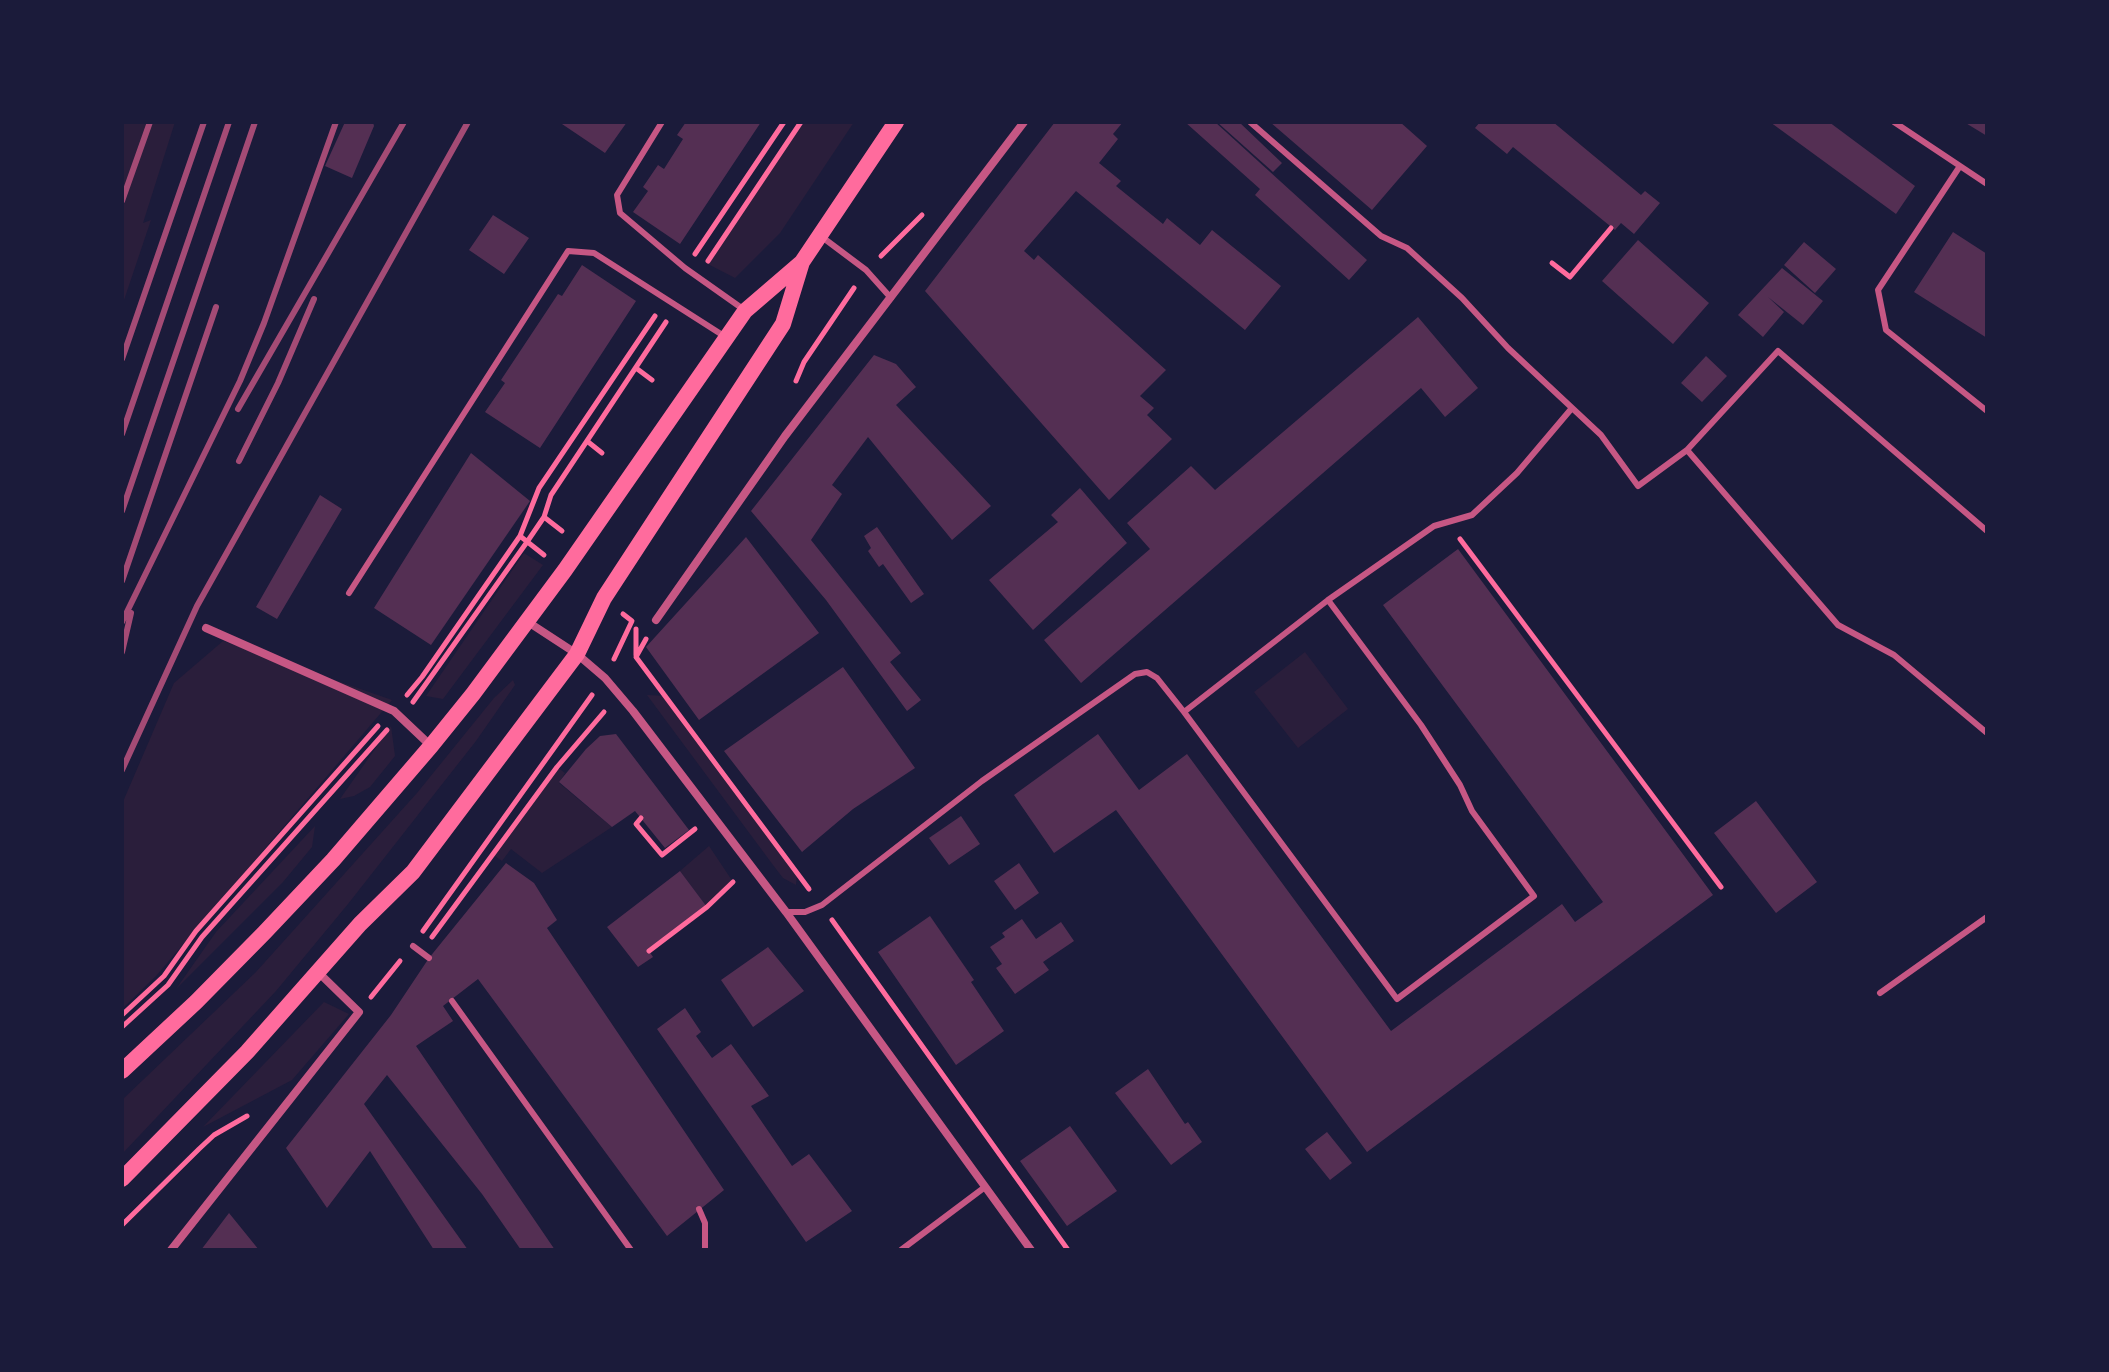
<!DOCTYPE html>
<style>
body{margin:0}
#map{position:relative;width:2109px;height:1372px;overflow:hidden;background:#1b1b3a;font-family:"PT Sans Narrow",sans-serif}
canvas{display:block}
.frame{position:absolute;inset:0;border:124px solid #1b1b3a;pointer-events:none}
</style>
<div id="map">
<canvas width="2109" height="1372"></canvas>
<div class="frame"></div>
</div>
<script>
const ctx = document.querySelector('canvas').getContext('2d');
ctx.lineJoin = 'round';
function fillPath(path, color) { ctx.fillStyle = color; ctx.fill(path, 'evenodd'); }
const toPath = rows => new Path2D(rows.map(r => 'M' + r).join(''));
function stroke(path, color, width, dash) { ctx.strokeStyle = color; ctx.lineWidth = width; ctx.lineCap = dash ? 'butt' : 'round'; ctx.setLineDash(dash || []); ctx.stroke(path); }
const green = toPath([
 [122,122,175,122,143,223,151,220,122,306],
 [803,122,854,122,780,233,735,278,706,263],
 [524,553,543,565,443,699,426,696],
 [223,641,392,700,156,976,122,1009,122,804,174,683],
 [1305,652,1348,709,1298,748,1254,692],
 [513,680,515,685,476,741,348,904,276,991,122,1154,122,1100,256,972,417,793,494,698],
 [647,695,667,696,797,874,796,885,783,878,773,865],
 [391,726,395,756,370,787,354,796,340,799],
 [557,767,565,773,559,783,612,827,542,873,511,849,502,861,492,854],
 [315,826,312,847,283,882,176,989,216,932],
 [709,846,733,882,707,907,680,871],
 [324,1002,349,1014,292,1080,203,1127]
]);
const building = toPath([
 [345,122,373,122,374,126,352,178,325,166],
 [564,122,627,122,605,153,562,124],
 [686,122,761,122,680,244,633,212,648,191,643,187,658,165,664,169,683,139,677,135],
 [1055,122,1123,122,1113,134,1118,139,1099,163,1121,181,1116,186,1163,224,1167,218,1200,245,1212,230,1281,286,1245,330,1076,191,1024,251,1034,260,1038,255,1166,370,1140,396,1154,408,1147,415,1172,439,1109,500,925,291],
 [1185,122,1215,122,1367,260,1349,280,1255,195,1260,189],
 [1217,122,1239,122,1282,163,1273,172],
 [1270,122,1400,122,1427,146,1372,210],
 [1480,122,1553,122,1641,195,1645,191,1660,203,1634,234,1621,223,1615,230,1513,147,1507,154,1475,128],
 [1770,122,1829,122,1915,186,1896,214],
 [1964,122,1987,122,1987,136],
 [493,215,529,238,504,274,469,250],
 [1953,232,1987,254,1987,338,1914,292],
 [1638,240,1709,303,1673,344,1602,281],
 [1804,242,1836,269,1815,293,1784,265],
 [582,265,636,301,540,448,485,412,505,383,501,380,558,294,562,296],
 [1782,268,1823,301,1803,325,1768,297,1784,312,1763,337,1738,315],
 [1418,317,1478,388,1445,417,1421,388,1081,683,1044,640,1150,549,1127,523,1191,466,1215,490],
 [874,355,896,364,916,387,896,405,991,506,952,540,868,437,832,485,842,494,811,540,901,653,890,662,921,700,907,711,826,600,751,511],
 [1706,356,1727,376,1702,402,1681,383],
 [471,453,530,501,431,645,374,608],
 [1080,488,1127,543,1033,630,989,580,1058,522,1051,515],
 [320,495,342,509,277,619,256,607],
 [877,527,924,594,911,603,883,564,879,567,868,551,871,548,864,536],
 [746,537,819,633,699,720,646,647],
 [1458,549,1713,895,1367,1152,1116,810,1054,853,1014,795,1098,734,1139,790,1187,754,1391,1031,1562,904,1575,922,1603,902,1383,605],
 [843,667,915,768,853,809,802,852,724,751],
 [616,734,689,830,665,848,635,811,612,827,559,782,586,749,600,736],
 [1756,801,1817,882,1776,913,1714,833],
 [961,816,980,844,949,865,929,838],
 [506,863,534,883,557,920,547,928,724,1190,667,1236,478,979,443,1006,453,1021,416,1046,555,1250,521,1250,482,1194,387,1075,364,1104,468,1250,434,1250,370,1151,327,1208,286,1148,391,1015,429,958],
 [1019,863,1039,893,1015,910,994,881],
 [680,871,707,907,649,951,653,957,638,967,607,927],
 [930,916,974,980,971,982,1004,1031,956,1065,878,952],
 [1022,919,1036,939,1061,922,1074,941,1043,962,1049,970,1015,994,996,968,1002,964,990,947,1005,937,1002,933],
 [768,947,804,991,753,1027,721,980],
 [685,1008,701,1032,696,1036,712,1058,731,1044,769,1096,751,1106,792,1166,809,1154,852,1211,806,1242,657,1029],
 [1148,1069,1185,1124,1188,1122,1202,1142,1171,1165,1115,1093],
 [1070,1126,1117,1191,1067,1226,1020,1161],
 [1327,1132,1352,1163,1330,1180,1305,1149],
 [229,1213,259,1250,201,1250]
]);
const path = toPath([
 [695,254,784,122],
 [881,256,922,215],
 [708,261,801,122],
 [1552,263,1570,277,1611,228],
 [636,368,652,380],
 [796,381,804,362,854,288],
 [587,441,602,453],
 [544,517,562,531],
 [520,536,539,488,655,316],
 [1460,539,1721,887],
 [636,629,636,655],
 [646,639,636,657,809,889],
 [614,659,632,621,623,614],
 [407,695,422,677,520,536,544,555],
 [413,702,527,542,544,517,551,495,666,322],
 [641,818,636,824,662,855,695,829],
 [832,920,1068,1250],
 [423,931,592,695],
 [432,937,557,767,604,712],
 [649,951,707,907,733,882],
 [371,997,400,961],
 [122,1015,164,976,196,931,378,726],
 [122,1027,168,985,202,937,387,730],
 [122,1225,199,1149,214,1135,247,1116]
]);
const service = toPath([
 [662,122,617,195,620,213,685,268,743,309],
 [1250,122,1381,236,1407,248,1462,298,1508,348,1601,435,1638,486,1687,450,1838,625,1894,655,1987,733],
 [1894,122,1987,184],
 [1960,166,1878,290,1886,330,1987,411],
 [822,237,866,270,891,298],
 [1687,450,1778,351,1987,531],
 [349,593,568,251,594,253,724,336],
 [1184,712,1397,999,1534,896,1472,811,1460,785,1421,725,1328,600],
 [786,912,805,912,822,905,982,781,1135,674,1147,672,1157,678,1184,712,1328,600,1434,526,1472,515,1517,473,1572,408],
 [413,946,429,958],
 [1880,993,1987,917],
 [452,1001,631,1250],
 [699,1209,705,1223,705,1250],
 [901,1250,985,1187]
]);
const minor = toPath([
 [656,620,785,436,1024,122],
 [528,622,577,654,605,678,633,711,786,912,1031,1250],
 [206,628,394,711,431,746],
 [171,1250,359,1012,319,973]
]);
const secondary = toPath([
 [122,1071,196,1002,264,933,333,860,431,746,473,694,565,570,745,311,802,262,896,122],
 [122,1179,247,1052,360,924,413,872,577,654,604,598,783,324,802,262]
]);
const rail = toPath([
 [122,201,150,122],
 [122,359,204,122],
 [238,409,404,122],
 [122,434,229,122],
 [239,461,278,383,314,299],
 [122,511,255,122],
 [122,581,216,307],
 [122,622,240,381,264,323,336,122],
 [122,652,131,613],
 [122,770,197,606,468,122]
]);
fillPath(green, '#2a1e3b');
fillPath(building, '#542f53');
stroke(path, '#ff6b9d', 5);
stroke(service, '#c65784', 6);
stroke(minor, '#c65784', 8);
stroke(secondary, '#ff6b9d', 16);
stroke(rail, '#a44b75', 6);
</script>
